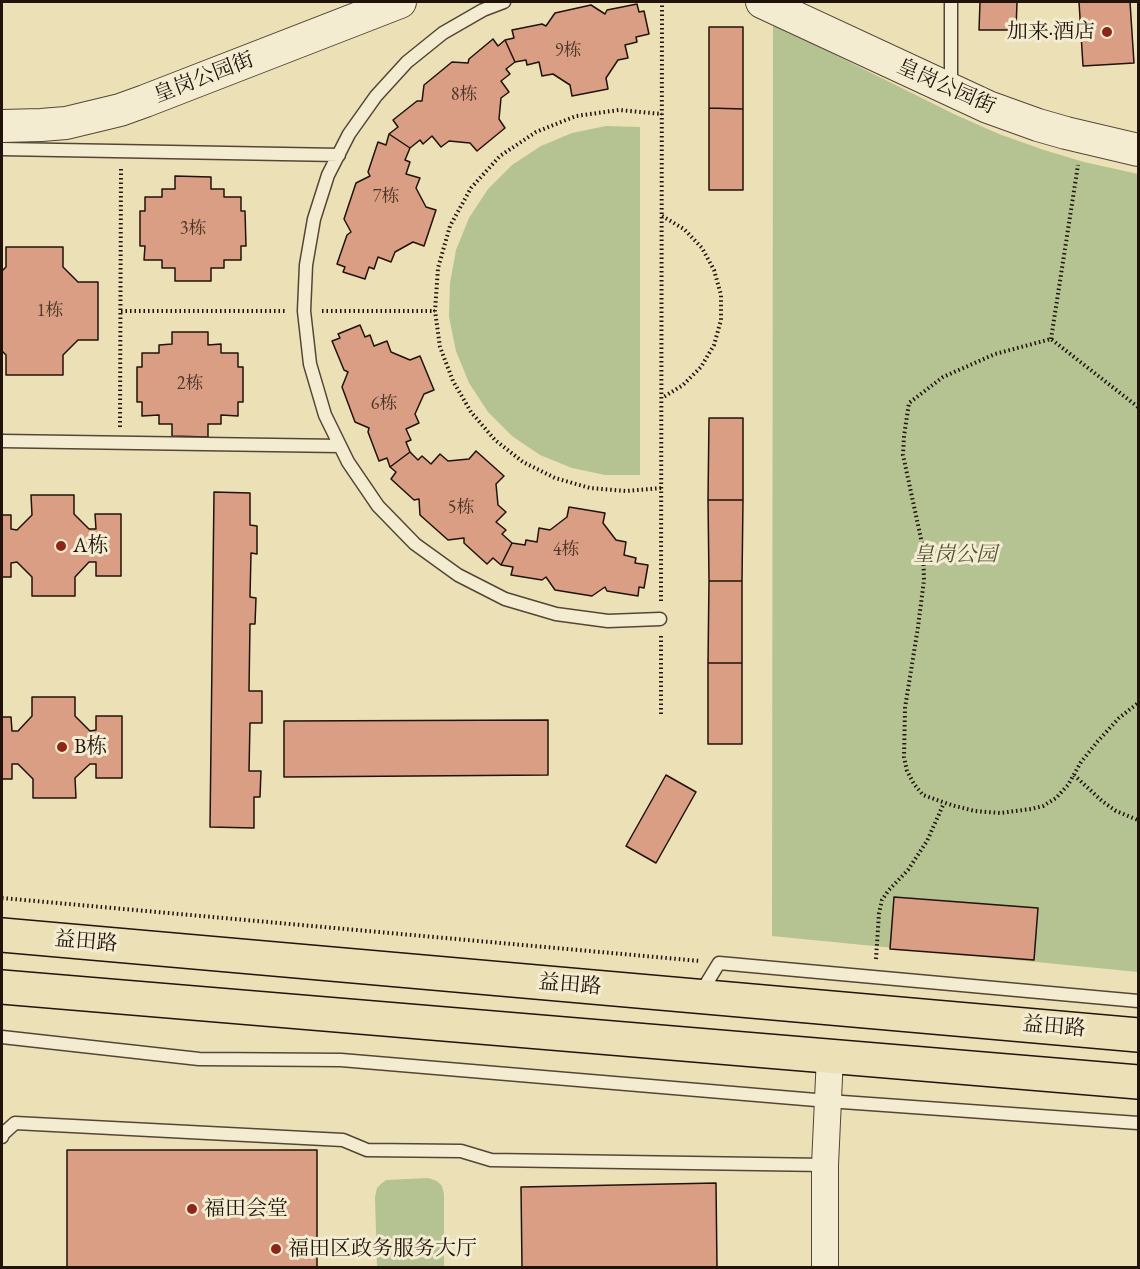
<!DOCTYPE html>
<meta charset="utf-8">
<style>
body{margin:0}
#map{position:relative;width:1140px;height:1269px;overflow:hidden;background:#ece1b6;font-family:"EB Garamond",serif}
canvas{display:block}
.frame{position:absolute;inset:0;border:3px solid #21130b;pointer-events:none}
</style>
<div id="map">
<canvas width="1140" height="1269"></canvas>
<div class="frame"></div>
</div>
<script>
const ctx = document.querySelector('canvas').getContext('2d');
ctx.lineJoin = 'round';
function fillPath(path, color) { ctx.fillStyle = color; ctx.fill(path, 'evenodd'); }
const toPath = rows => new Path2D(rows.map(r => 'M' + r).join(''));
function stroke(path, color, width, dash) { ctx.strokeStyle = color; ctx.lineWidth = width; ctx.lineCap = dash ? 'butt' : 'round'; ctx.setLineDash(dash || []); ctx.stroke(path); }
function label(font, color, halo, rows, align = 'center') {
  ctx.font = font + ' "EB Garamond","Noto Serif SC",serif'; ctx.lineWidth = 6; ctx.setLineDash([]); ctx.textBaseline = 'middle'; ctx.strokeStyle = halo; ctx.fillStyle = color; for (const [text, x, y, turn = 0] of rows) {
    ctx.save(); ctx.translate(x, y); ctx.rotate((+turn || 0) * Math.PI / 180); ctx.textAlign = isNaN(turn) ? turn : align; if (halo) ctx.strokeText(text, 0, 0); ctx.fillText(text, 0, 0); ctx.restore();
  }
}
const green = toPath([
 [773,24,956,115,999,134,1044,150,1084,162,1138,174,1138,972,772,936],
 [606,126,640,127,640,475,605,475,572,468,540,455,512,436,488,412,469,383,456,351,449,317,450,283,456,250,469,218,488,189,512,165,541,146,572,133],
 [428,1178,437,1181,442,1186,444,1194,444,1267,377,1267,375,1197,377,1188,381,1184,386,1180]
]);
const building = toPath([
 [980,2,1017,2,1016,30,979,30,980,2],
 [1079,2,1130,2,1134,63,1083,66,1079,2],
 [637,4,639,12,644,11,649,34,636,37,637,42,625,45,628,58,618,60,606,78,608,89,572,96,570,85,553,74,542,76,539,62,527,65,526,60,515,62,505,40,514,38,512,30,542,24,546,26,555,13,591,5,605,14,607,10,637,4],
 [709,27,743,27,743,109,709,108,709,27],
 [493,39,498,46,505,40,515,62,506,69,510,74,501,81,509,92,501,98,499,119,505,128,477,151,470,143,449,141,441,147,432,136,423,144,420,140,410,148,389,134,398,127,393,120,417,101,422,101,424,85,452,62,468,63,469,59,493,39],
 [709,108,743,109,743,190,709,190,709,108],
 [389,134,410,148,405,160,410,162,406,174,420,178,416,188,426,207,436,210,424,246,413,242,395,252,391,262,378,257,374,269,369,267,365,279,343,272,345,267,337,264,347,235,351,232,344,219,356,183,370,176,368,172,378,142,386,145,389,134],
 [175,176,211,177,211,189,224,189,224,197,241,197,241,211,245,211,246,246,241,246,241,260,224,260,224,268,211,268,211,281,175,281,175,268,162,268,162,260,144,260,145,246,140,246,140,211,145,211,145,197,162,197,162,189,175,189,175,176],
 [6,247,63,247,63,267,78,282,98,282,98,340,78,340,63,355,63,375,6,375,6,355,2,351,2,271,6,267,6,247],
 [360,325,365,337,370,335,374,346,387,341,391,352,410,360,420,356,434,390,424,394,415,414,419,423,406,429,411,440,406,442,410,452,390,467,387,458,379,461,368,432,369,428,355,422,342,387,348,372,344,370,332,341,340,338,338,334,360,325],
 [172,332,208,332,208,345,221,344,221,353,238,353,238,367,243,367,243,402,238,402,238,416,221,415,221,424,208,424,208,437,172,436,172,424,159,424,159,415,142,416,142,402,137,402,137,367,142,367,142,353,159,353,159,345,172,344,172,332],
 [709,418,743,418,743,500,708,500,709,418],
 [476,451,504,476,496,484,498,505,506,512,496,522,506,530,502,534,512,543,501,565,493,558,487,564,464,543,464,538,448,540,420,515,419,499,414,500,391,479,396,472,390,467,410,452,418,460,422,456,431,464,440,454,448,461,469,459,476,451],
 [214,492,250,493,250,525,257,526,257,554,251,553,250,597,256,598,255,624,250,624,249,691,262,691,262,723,250,723,249,771,261,771,260,797,254,797,254,828,210,827,214,492],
 [31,495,74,495,74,514,89,529,96,529,95,514,121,514,121,576,96,576,96,562,89,562,75,577,75,596,32,596,32,577,17,562,11,563,11,577,2,577,2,515,11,515,11,529,17,530,32,515,31,495],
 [708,500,743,500,742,581,709,581,708,500],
 [569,507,605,513,603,523,616,540,626,542,624,555,636,558,635,563,648,565,644,588,639,587,638,596,607,591,605,587,592,596,555,590,546,577,542,580,511,575,513,567,501,565,512,543,525,545,526,540,537,542,539,528,550,530,567,517,569,507],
 [709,581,742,581,742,663,708,663,709,581],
 [708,663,742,663,742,744,708,744,708,663],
 [32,697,75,697,75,716,90,731,96,730,96,716,122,716,122,778,96,778,96,764,90,764,75,778,76,798,33,798,33,779,18,764,12,764,12,779,2,779,2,717,11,717,12,731,18,731,32,716,32,697],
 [548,720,548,775,284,777,284,721,548,720],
 [666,775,696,792,656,863,626,846,666,775],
 [894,897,1038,908,1034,960,890,949,894,897],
 [67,1150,317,1150,317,1268,67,1268,67,1150],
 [716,1183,717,1268,522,1268,521,1187,716,1183]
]);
const path = toPath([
 [662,216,684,229,702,248,714,270,721,295,721,320,714,345,701,367,683,385,662,398],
 [121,311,287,311],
 [322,311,435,311],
 [1051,339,1078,165],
 [1138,407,1051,339,995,354,943,377,909,403,904,436,903,455,923,548,924,580,918,627,905,708,904,757,907,771,914,784,923,795,951,805,975,811,1000,813,1031,809,1043,806,1056,798,1068,785,1081,762,1098,741,1119,718,1138,703],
 [120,427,121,167],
 [661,488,626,491,590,488,555,478,523,462,495,440,471,412,453,381,440,347,435,311,438,268,450,226,471,188,500,156,536,132,576,116,619,110,662,114],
 [661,601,662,2],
 [661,636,661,716],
 [1074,775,1102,801,1116,811,1138,820],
 [2,898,700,961],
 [876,959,879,913,882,900,888,891,908,870,927,841,944,803]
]);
const service = toPath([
 [504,2,483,10,443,33,407,62,376,96,349,134,328,175,314,219,306,265,304,311,310,364,325,415,348,462,378,506,415,544,458,575,505,599,556,614,608,621,660,619],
 [951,2,951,87],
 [2,149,339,155],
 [2,441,340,446],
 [700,994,719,963,1138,1001],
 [2,1037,199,1059,341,1060,828,1101,1138,1123],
 [2,1137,3,1134,15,1123,343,1140,367,1150,461,1151,491,1160,825,1165]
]);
const minor = toPath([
 [825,1268,825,1165,830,1056]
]);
const tertiary = toPath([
 [762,2,988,107,1038,125,1066,133,1138,150],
 [2,126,41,125,66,123,120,110,145,101,400,2]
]);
const primary = toPath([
 [2,935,1138,1035],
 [2,987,1138,1082]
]);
const markers = [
 [1107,32,6,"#8f2418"],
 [61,546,6,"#8f2418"],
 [62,747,6,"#8f2418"],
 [192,1209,6,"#8f2418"],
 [276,1249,6,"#8f2418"]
];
const numberNames = [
 ["9栋",568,51],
 ["8栋",464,95],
 ["7栋",386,197],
 ["3栋",193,229],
 ["1栋",50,311],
 ["2栋",190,384],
 ["6栋",384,404],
 ["5栋",461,508],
 ["4栋",566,550]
];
const poiNames = [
 ["加来·酒店",1095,32,"right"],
 ["A栋",73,546],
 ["B栋",74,747],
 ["福田会堂",204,1209],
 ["福田区政务服务大厅",288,1249]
];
const streetNames = [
 ["皇岗公园街",204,78,-21],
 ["皇岗公园街",946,87,24],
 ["益田路",86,942,5],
 ["益田路",570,985,5],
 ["益田路",1054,1027,5]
];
const parkNames = [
 ["皇岗公园",955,555]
];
fillPath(green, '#b4c391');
fillPath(building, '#d99e83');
stroke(building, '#21130b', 1.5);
stroke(service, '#544636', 15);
stroke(minor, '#544636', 28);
stroke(tertiary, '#544636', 34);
stroke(primary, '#21130b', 36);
stroke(path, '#21130b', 4, [1.5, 3]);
stroke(service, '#f3ecd0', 12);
stroke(minor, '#f3ecd0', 26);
stroke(tertiary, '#f3ecd0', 32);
stroke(primary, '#ece1b6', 33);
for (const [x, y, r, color] of markers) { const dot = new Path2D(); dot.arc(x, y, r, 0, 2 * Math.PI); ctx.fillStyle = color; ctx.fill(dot); stroke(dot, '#f3ecd0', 2); }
label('18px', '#4f3629', null, numberNames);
label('21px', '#21130b', '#f3ecd0', poiNames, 'left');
label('21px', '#21130b', '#f3ecd0', streetNames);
label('italic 21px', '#54513a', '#f3ecd0', parkNames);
</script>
